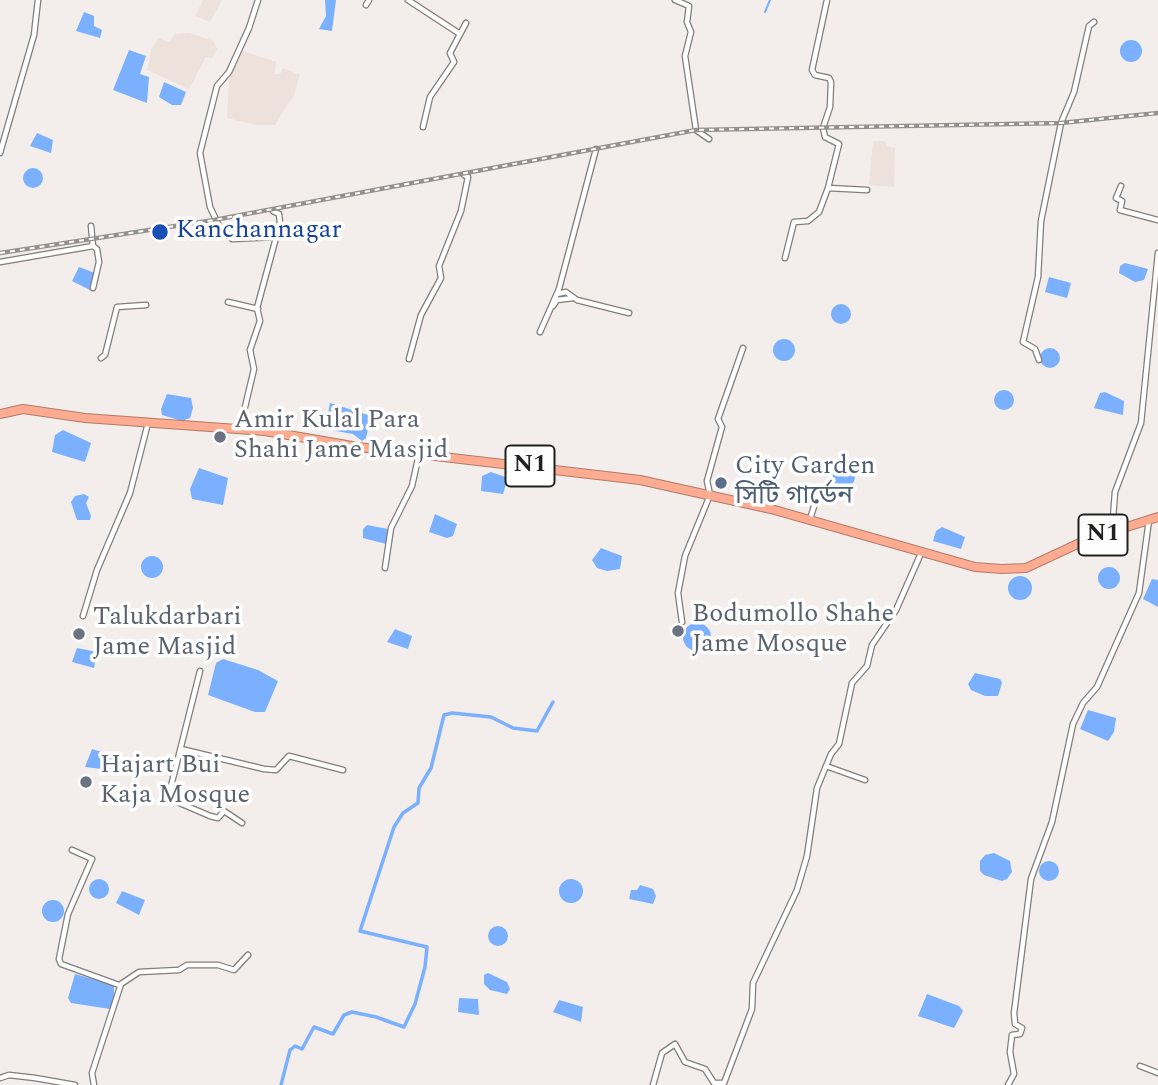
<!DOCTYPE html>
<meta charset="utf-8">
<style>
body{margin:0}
canvas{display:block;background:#f3eeec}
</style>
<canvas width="1158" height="1085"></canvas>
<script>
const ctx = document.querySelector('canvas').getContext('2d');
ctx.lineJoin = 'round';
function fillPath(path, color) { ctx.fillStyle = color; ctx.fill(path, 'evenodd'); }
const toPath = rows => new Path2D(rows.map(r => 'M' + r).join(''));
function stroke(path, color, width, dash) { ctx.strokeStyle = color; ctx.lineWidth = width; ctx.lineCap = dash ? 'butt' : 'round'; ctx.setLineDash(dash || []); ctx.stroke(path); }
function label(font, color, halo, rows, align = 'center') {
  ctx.font = font + ' Spectral,"Noto Sans Bengali",serif'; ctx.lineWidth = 7; ctx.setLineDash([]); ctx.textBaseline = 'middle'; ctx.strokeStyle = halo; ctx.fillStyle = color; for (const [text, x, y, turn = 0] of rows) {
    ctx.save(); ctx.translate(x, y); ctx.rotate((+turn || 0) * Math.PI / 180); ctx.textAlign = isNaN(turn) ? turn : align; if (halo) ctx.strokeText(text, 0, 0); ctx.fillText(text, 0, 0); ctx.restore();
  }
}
const built = toPath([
 [203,0,222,0,210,22,195,16],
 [189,33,214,41,217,49,212,58,206,57,189,89,147,70,151,50,158,38,169,42,175,34],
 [243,51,276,62,275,74,280,74,283,68,300,75,294,95,275,125,257,125,227,118,229,79],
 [873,141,885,141,887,146,895,148,894,187,869,185]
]);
const water = toPath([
 [325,0,336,0,332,31,319,29,326,16],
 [84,12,94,16,94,26,102,30,100,38,76,31],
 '1120 51a11 11 0 1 1 22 0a11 11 0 1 1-22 0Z',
 [129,50,146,56,140,74,149,77,147,103,113,90],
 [164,82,186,92,181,105,172,105,159,97],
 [37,133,53,140,51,153,30,146],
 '23 178a10 10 0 1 1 20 0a10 10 0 1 1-20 0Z',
 [1125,263,1148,269,1144,280,1135,282,1119,273,1120,266],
 [79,267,95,273,90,290,72,281],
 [1049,277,1071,283,1067,298,1045,292],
 '831 314a10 10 0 1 1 20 0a10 10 0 1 1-20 0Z',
 '773 350a11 11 0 1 1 22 0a11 11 0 1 1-22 0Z',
 '1040 358a10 10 0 1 1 20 0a10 10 0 1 1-20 0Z',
 '994 400a10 10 0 1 1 20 0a10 10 0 1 1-20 0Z',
 [1105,392,1124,401,1123,415,1094,408,1100,393],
 [167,394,191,398,193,408,190,418,182,421,162,415,161,409],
 [330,403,371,416,366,438,362,441,353,434,325,429],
 [63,430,91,443,85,462,52,452,55,435],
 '829 476a13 13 0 1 1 26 0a13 13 0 1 1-26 0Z',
 [199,468,228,478,223,505,192,499,190,489],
 [491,472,508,478,503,494,481,491,482,476],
 [84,494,89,497,86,503,91,516,90,520,77,520,71,502,75,496],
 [435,514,457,524,453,536,447,538,429,532],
 [367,525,388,529,386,544,363,538,363,529],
 [942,527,965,537,961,549,933,541,936,531],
 [601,548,622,556,620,569,607,571,597,568,592,560],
 '141 567a11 11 0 1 1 22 0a11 11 0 1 1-22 0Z',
 '1098 578a11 11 0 1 1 22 0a11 11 0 1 1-22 0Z',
 '1008 588a12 12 0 1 1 24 0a12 12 0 1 1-24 0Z',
 [1152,579,1158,580,1158,607,1143,599],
 '683 637a14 14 0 1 1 28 0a14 14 0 1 1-28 0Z',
 [395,629,412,636,408,649,387,642],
 [77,648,97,652,94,668,72,662],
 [223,659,258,670,278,681,265,712,255,712,208,695,216,663],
 [975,673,1000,679,1002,683,998,696,985,696,971,690,968,684],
 [1088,710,1116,718,1114,732,1108,741,1080,729],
 [92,749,114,756,110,770,85,767],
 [994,853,1010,861,1012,872,1007,879,1002,881,984,875,980,871,980,861,985,855],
 '1039 871a10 10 0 1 1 20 0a10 10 0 1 1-20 0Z',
 '89 889a10 10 0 1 1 20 0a10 10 0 1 1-20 0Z',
 '559 891a12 12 0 1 1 24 0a12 12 0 1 1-24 0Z',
 [640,885,653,889,656,896,653,904,629,899,631,890,637,890],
 [122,891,145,900,139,915,116,903],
 '42 911a11 11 0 1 1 22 0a11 11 0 1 1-22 0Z',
 '488 936a10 10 0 1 1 20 0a10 10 0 1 1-20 0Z',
 [488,973,507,982,510,989,507,994,490,990,484,984,484,975],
 [75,974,114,985,114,1002,110,1009,71,1003,68,998],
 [927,994,959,1006,963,1011,954,1028,918,1016],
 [459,998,478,999,479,1015,458,1012],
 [559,1000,583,1007,581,1022,553,1012]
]);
const stream = toPath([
 [765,12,770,0]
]);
const canal = toPath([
 [281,1085,290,1050,295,1046,302,1049,314,1027,333,1034,344,1015,352,1012,376,1017,404,1027,415,1004,425,967,427,947,360,931,394,827,403,813,418,803,419,788,431,768,444,715,452,713,491,717,513,728,537,731,553,702]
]);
const minor = toPath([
 [258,0,249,28,229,72,217,86,200,153,210,207,219,226,232,239,276,237],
 [408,0,460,34],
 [675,0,689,6,687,22,691,32,685,56,696,130,709,139],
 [827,0,812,70,815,75,829,78,831,82,830,107,823,128,825,137,839,144,828,188],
 [366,5,369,0],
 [423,127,430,97,454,62,450,53,466,23],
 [0,153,34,35,38,0],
 [1121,186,1116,198,1122,201,1120,210,1158,220],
 [93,246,97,249,99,262,93,288],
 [785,258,794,222,808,221,819,212,828,188,867,190],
 [0,262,93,246,91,226],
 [557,294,566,292,577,300,629,313],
 [228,302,258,309],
 [553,306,557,300,573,298],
 [540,332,559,289,596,149],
 [101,358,105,355,117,307,146,305],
 [409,359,421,315,441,278,439,266,461,211,468,177,464,175],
 [1039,360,1035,349,1023,342,1038,277,1041,221,1061,123,1074,92,1089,26,1094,22],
 [240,428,254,369,250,350,260,321,257,308,280,223,279,214,273,211],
 [810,519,818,494],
 [1112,531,1115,492,1141,423,1158,253],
 [385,568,391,528,412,486,419,454],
 [83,616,97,570,130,493,148,423],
 [682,622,678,593,685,556,710,495,707,481,722,427,718,419,743,348],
 [200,671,168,798,210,816,218,818,224,811,242,823],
 [181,749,264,769,276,770,289,756,343,770],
 [826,766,865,780],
 [72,850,92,859,68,914,59,959,61,964,119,985],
 [1140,1066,1158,1073],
 [0,1078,9,1075,35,1078,75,1085],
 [94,1085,92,1073,121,984,139,972,179,970,187,965,218,965,234,970,248,955],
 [653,1085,662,1053,675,1044,685,1062,705,1069,714,1083,724,1083,752,1009,753,983,797,890,807,856,817,788,831,754,839,744,852,683,867,666,872,645,896,610,922,551],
 [1008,1085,1014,1074,1010,1052,1012,1035,1020,1034,1022,1028,1015,1024,1014,1013,1031,879,1052,822,1073,724,1083,703,1097,687,1139,593,1149,520]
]);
const highway = toPath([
 [0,414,23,409,85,418,265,431,358,447,640,480,771,509,975,567,1002,569,1026,568,1086,540,1158,517]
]);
const rail = toPath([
 [0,253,214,220,696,130,1061,123,1158,113]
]);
const markers = [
 [160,232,9,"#1a4fb4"],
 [220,437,7,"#6b7280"],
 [721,483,7,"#5c6f8a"],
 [678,631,7,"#6b7280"],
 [79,634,7,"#6b7280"],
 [86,782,7,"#6b7280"]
];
const shields = [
 [530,466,49],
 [1103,535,49]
];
const shieldNames = [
 ["N1",530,466],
 ["N1",1103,535]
];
const transitNames = [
 ["Kanchannagar",176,232]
];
const worshipNames = [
 ["Amir Kulal Para",234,422],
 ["Shahi Jame Masjid",234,452],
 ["Bodumollo Shahe",692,616],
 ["Jame Mosque",692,646],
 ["Talukdarbari",93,619],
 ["Jame Masjid",93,649],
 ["Hajart Bui",100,767],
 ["Kaja Mosque",100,797]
];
const serviceNames = [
 ["City Garden",735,468],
 ["সিটি গার্ডেন",735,498]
];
fillPath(built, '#ede1db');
fillPath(water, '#7ab0fe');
stroke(stream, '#7ab0fe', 2);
stroke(canal, '#7ab0fe', 3.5);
stroke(minor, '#817d7b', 7);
stroke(highway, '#b07b69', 10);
stroke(minor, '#fff', 4.5);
stroke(highway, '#fdac91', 8);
stroke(rail, '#94908f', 4.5);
stroke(rail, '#fff', 2, [5]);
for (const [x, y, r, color] of markers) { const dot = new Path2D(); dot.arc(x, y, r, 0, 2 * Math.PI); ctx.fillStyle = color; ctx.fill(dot); stroke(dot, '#fff', 2.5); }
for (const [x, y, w] of shields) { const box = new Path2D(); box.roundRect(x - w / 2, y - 20.5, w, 41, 5); ctx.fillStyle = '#fff'; ctx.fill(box); stroke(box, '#21201f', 2); }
label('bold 24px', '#21201f', null, shieldNames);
label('26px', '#164399', '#fff', transitNames, 'left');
label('26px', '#5b616d', '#fff', worshipNames, 'left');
label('26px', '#4e5e75', '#fff', serviceNames, 'left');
</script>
